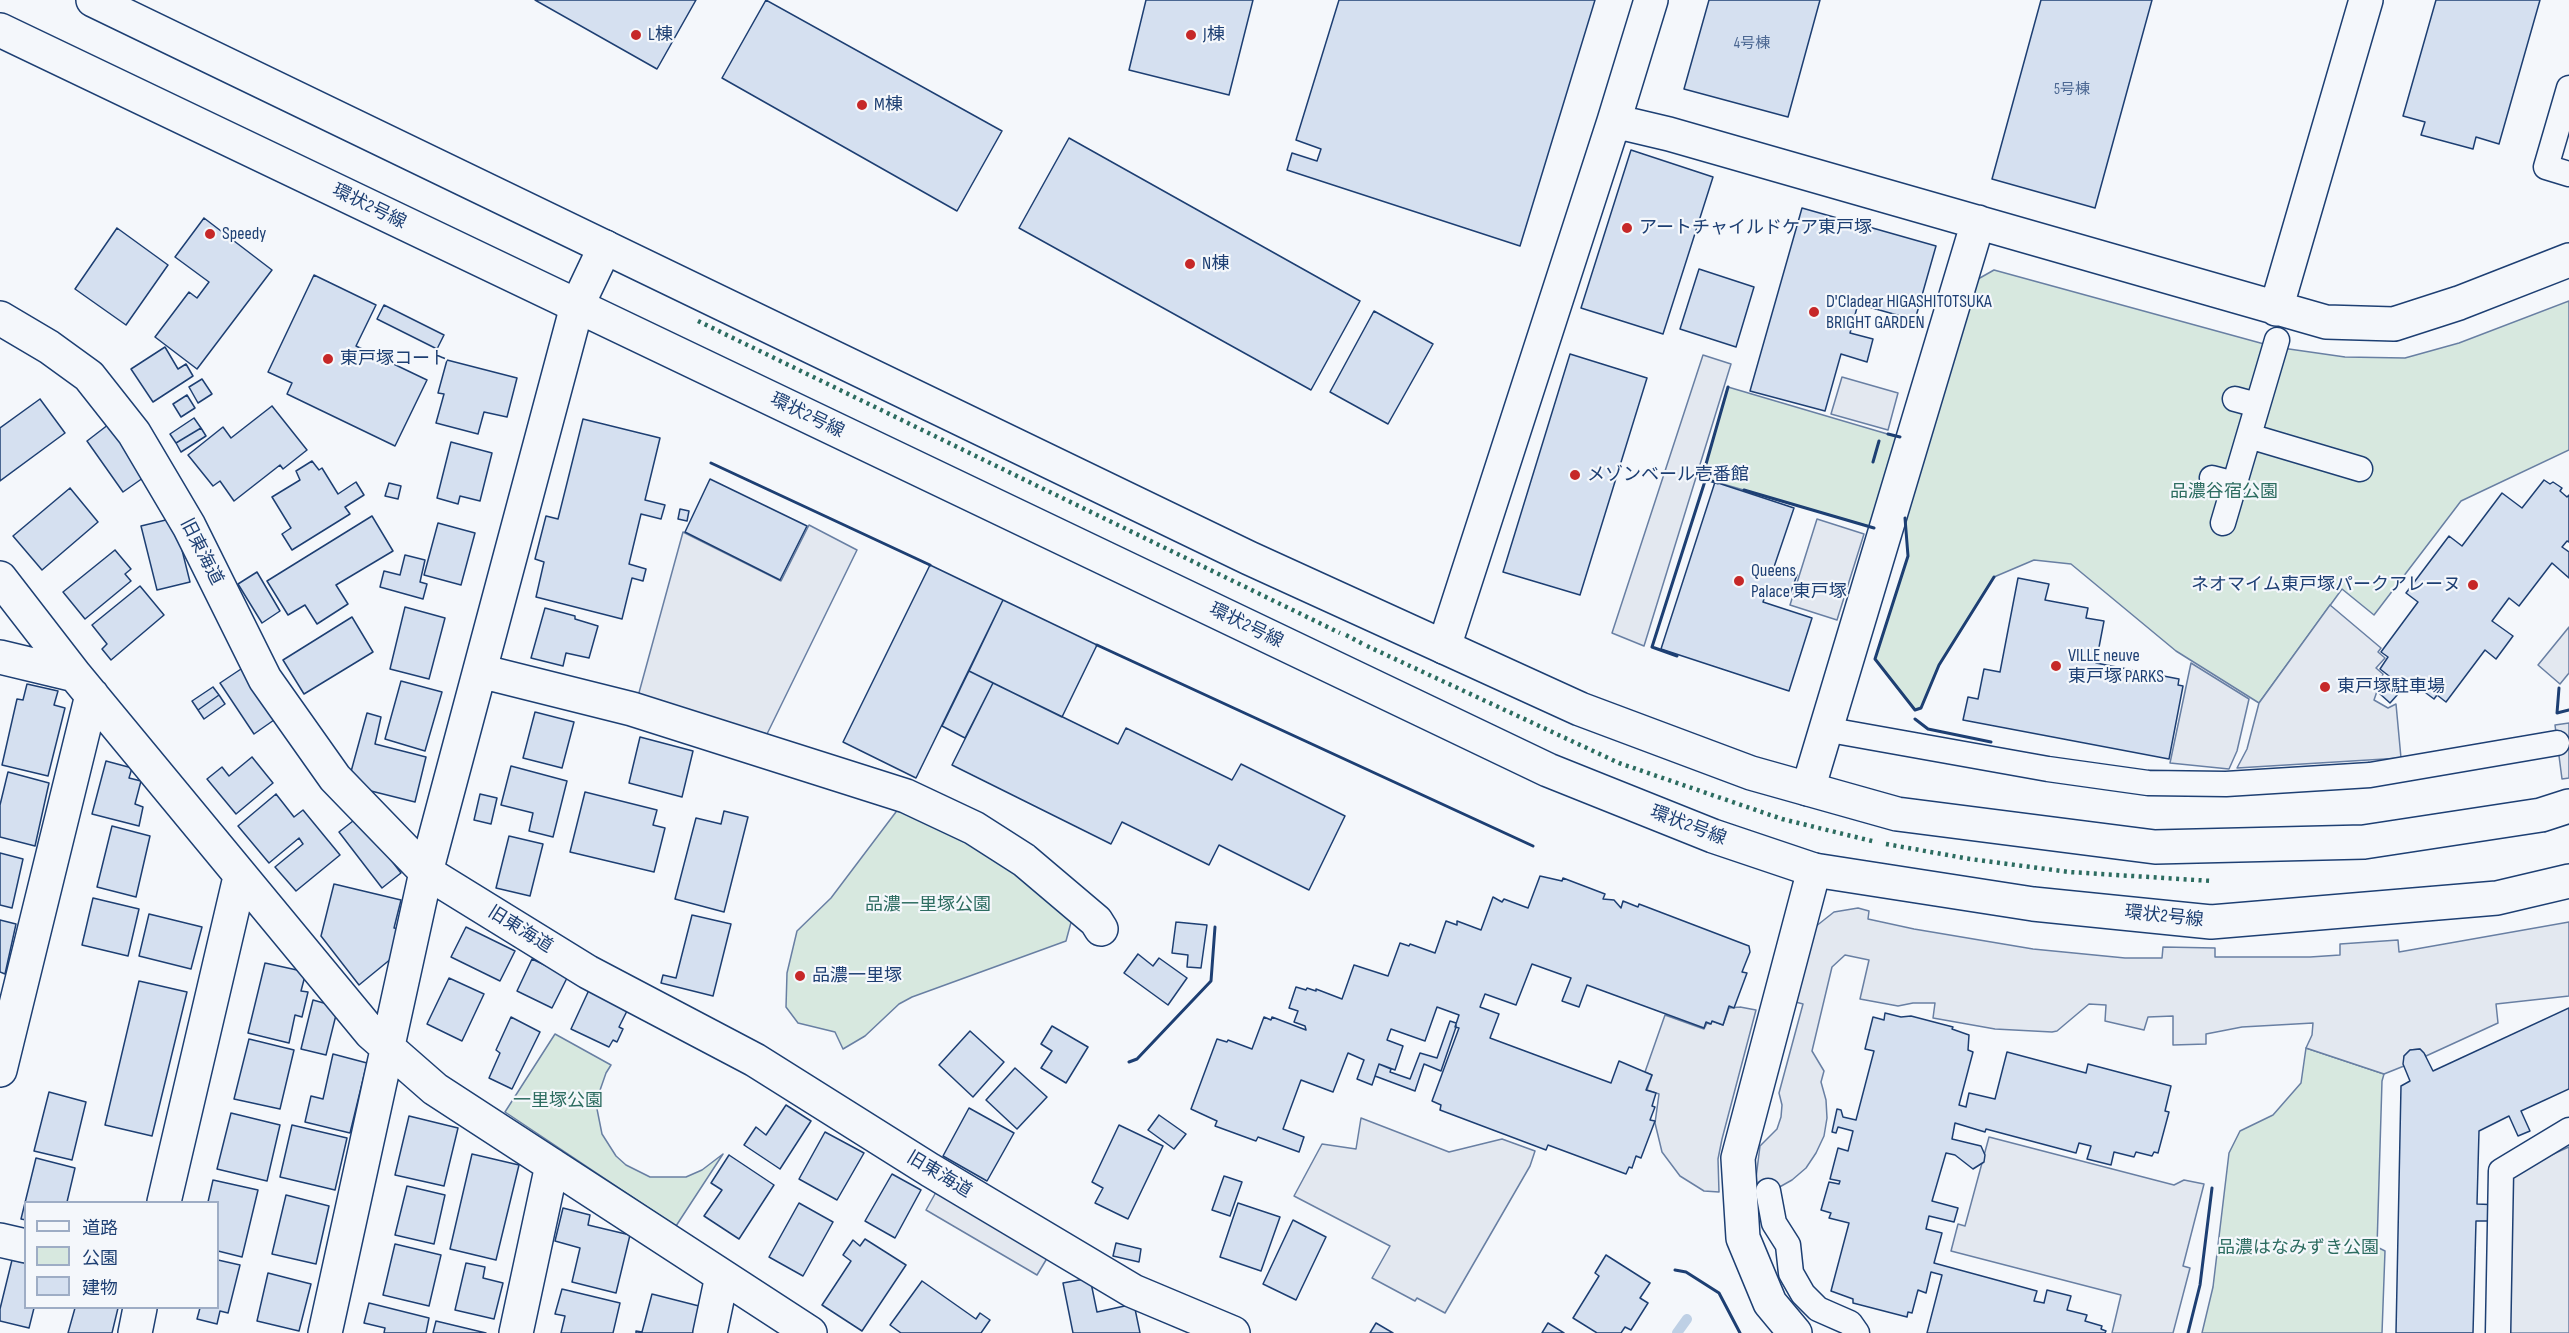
<!DOCTYPE html>
<meta charset="utf-8">
<style>
body{margin:0}
#map{position:relative;width:2569px;height:1333px;overflow:hidden;background:#f4f7fb;font-family:"Sofia Sans Condensed","Noto Sans JP",sans-serif}
canvas{display:block}
.legend{position:absolute;left:24px;top:1201px;width:195px;height:108px;box-sizing:border-box;background:#f4f7fb;border:2px solid #9eadc5;margin:0;padding:8px 10px;list-style:none;font-size:18px;color:#1d3f73}
.legend li{display:flex;align-items:center;gap:12px;height:30px}
.legend b{width:30px;border:2px solid #9eadc5}
</style>
<div id="map">
<canvas width="2569" height="1333"></canvas>
<ul class="legend">
<li><b style="height:8px;background:#f4f7fb"></b>道路</li>
<li><b style="height:16px;background:#d7e8df"></b>公園</li>
<li><b style="height:16px;background:#d5e0f0"></b>建物</li>
</ul>
</div>
<script>
const ctx = document.querySelector('canvas').getContext('2d');
ctx.lineJoin = 'round';
function fillPath(path, color) { ctx.fillStyle = color; ctx.fill(path, 'evenodd'); }
const toPath = rows => new Path2D(rows.map(r => 'M' + r).join(''));
function stroke(path, color, width, dash) { ctx.strokeStyle = color; ctx.lineWidth = width; ctx.lineCap = dash ? 'butt' : 'round'; ctx.setLineDash(dash || []); ctx.stroke(path); }
function label(font, color, halo, rows, align = 'center') {
  ctx.font = font + ' "Sofia Sans Condensed","Noto Sans JP",sans-serif'; ctx.lineWidth = 4.5; ctx.setLineDash([]); ctx.textBaseline = 'middle'; ctx.strokeStyle = halo; ctx.fillStyle = color; for (const [text, x, y, turn = 0] of rows) {
    ctx.save(); ctx.translate(x, y); ctx.rotate((+turn || 0) * Math.PI / 180); ctx.textAlign = isNaN(turn) ? turn : align; if (halo) ctx.strokeText(text, 0, 0); ctx.fillText(text, 0, 0); ctx.restore();
  }
}
const green = toPath([
 [1994,270,2275,347,2345,357,2405,358,2459,343,2569,301,2569,450,2461,501,2374,615,2342,589,2259,703,2176,651,2071,564,2034,560,1994,577,1939,665,1921,708,1915,710,1875,659,1908,556,1905,518,1971,283,1994,270],
 [1728,387,1901,438,1875,528,1702,478,1728,387],
 [902,804,971,836,1073,915,1066,941,912,997,899,1004,865,1036,843,1049,835,1032,798,1023,786,1007,787,973,797,931,831,898,902,804],
 [555,1034,611,1065,606,1073,598,1096,597,1109,602,1134,616,1156,626,1165,650,1177,686,1177,702,1170,723,1154,676,1226,505,1112,555,1034],
 [2306,1048,2384,1074,2382,1081,2377,1247,2385,1251,2382,1333,2202,1333,2213,1287,2229,1153,2240,1131,2273,1115,2301,1083,2306,1048]
]);
const parking = toPath([
 [1703,355,1731,364,1644,646,1612,633,1703,355],
 [1842,377,1898,393,1888,430,1831,414,1842,377],
 [1817,519,1864,534,1837,620,1790,605,1817,519],
 [809,525,857,550,767,734,637,700,683,532,781,581,809,525],
 [2330,605,2381,648,2378,652,2385,658,2376,668,2383,674,2374,700,2388,708,2396,704,2401,758,2237,768,2247,749,2259,703,2330,605],
 [2569,627,2569,673,2560,684,2538,665,2569,627],
 [2191,663,2249,699,2237,751,2229,769,2170,763,2191,663],
 [2569,723,2569,778,2562,779,2555,725,2569,723],
 [1858,908,1869,911,1868,919,1914,929,2033,949,2125,958,2162,958,2163,947,2215,948,2215,957,2310,957,2340,955,2340,944,2398,940,2399,952,2569,922,2569,996,2496,1004,2498,1023,2426,1056,2420,1049,2410,1050,2404,1056,2404,1066,2384,1074,2306,1048,2312,1035,2313,1023,2242,1027,2206,1034,2206,1044,2173,1045,2173,1016,2148,1017,2144,1030,2105,1021,2106,1005,2089,1004,2057,1031,2052,1032,1995,1029,1933,1018,1935,1003,1913,1003,1898,1006,1860,999,1869,960,1845,955,1832,967,1812,1051,1824,1071,1821,1082,1826,1100,1827,1118,1824,1136,1816,1153,1806,1168,1792,1180,1776,1189,1758,1194,1756,1178,1760,1146,1777,1129,1781,1117,1782,1105,1779,1093,1803,1004,1792,1001,1815,927,1834,912,1858,908],
 [1740,1007,1756,1010,1722,1139,1718,1159,1719,1192,1704,1191,1680,1176,1662,1152,1655,1123,1659,1094,1647,1090,1652,1075,1645,1072,1665,1015,1704,1029,1707,1023,1710,1024,1712,1021,1723,1025,1729,1008,1740,1007],
 [1361,1118,1449,1152,1502,1139,1535,1151,1530,1166,1445,1313,1417,1298,1415,1301,1372,1278,1390,1246,1294,1196,1322,1144,1356,1149,1361,1118],
 [1989,1137,2174,1185,2184,1180,2204,1184,2183,1266,2190,1268,2173,1333,2112,1333,2121,1295,1951,1251,1958,1224,1965,1226,1989,1137],
 [2569,1147,2569,1333,2503,1333,2507,1175,2569,1147],
 [940,1185,1052,1250,1037,1275,926,1210,940,1185]
]);
const stream = toPath([
 [1677,1333,1687,1319]
]);
const building = toPath([
 [535,0,696,0,657,69,535,0],
 [766,0,1002,131,957,211,722,78,766,0],
 [1146,0,1253,0,1229,95,1129,70,1146,0],
 [1339,0,1595,0,1520,246,1287,170,1292,153,1317,161,1321,149,1296,140,1339,0],
 [1709,0,1820,0,1788,117,1684,89,1709,0],
 [2041,0,2152,0,2095,208,1992,179,2041,0],
 [2436,0,2540,0,2499,144,2476,137,2473,149,2421,135,2425,122,2403,116,2436,0],
 [1069,138,1360,301,1311,390,1019,228,1069,138],
 [1631,150,1713,177,1663,334,1581,308,1631,150],
 [1802,208,1936,246,1915,320,1858,304,1850,333,1873,339,1867,362,1841,354,1825,411,1750,391,1802,208],
 [204,218,272,270,197,369,155,337,189,292,197,298,209,282,175,257,204,218],
 [117,228,168,265,126,325,75,289,117,228],
 [1699,269,1754,287,1736,347,1680,329,1699,269],
 [314,275,376,305,356,346,427,380,395,446,287,394,292,383,268,372,314,275],
 [384,305,444,335,437,349,377,319,384,305],
 [1374,311,1433,344,1388,424,1330,392,1374,311],
 [165,347,178,369,186,364,193,376,153,402,131,369,165,347],
 [1570,354,1647,378,1580,595,1503,572,1570,354],
 [447,360,517,378,507,417,484,412,478,434,436,423,444,394,438,393,447,360],
 [202,379,212,394,198,403,189,387,202,379],
 [187,395,195,408,181,417,173,404,187,395],
 [40,399,65,433,0,481,0,428,40,399],
 [272,406,307,450,283,469,280,465,234,501,220,481,213,486,188,455,223,427,231,438,272,406],
 [194,418,201,428,176,443,170,434,194,418],
 [583,419,660,438,645,500,665,505,661,519,641,514,629,564,646,569,643,581,632,578,622,619,536,597,544,562,535,559,546,516,558,519,583,419],
 [113,421,150,473,123,492,87,441,113,421],
 [201,428,206,436,181,452,176,443,201,428],
 [451,442,492,453,480,501,460,496,458,504,437,498,451,442],
 [312,461,319,470,322,468,338,494,356,482,364,495,345,507,350,514,292,550,282,534,291,528,272,497,300,480,296,471,312,461],
 [710,479,807,526,780,580,685,532,710,479],
 [2544,480,2550,484,2553,482,2562,488,2560,491,2567,497,2569,495,2569,542,2567,541,2562,547,2569,552,2569,578,2552,563,2519,606,2509,598,2492,621,2513,636,2496,659,2485,650,2446,702,2437,695,2434,699,2407,679,2402,686,2380,669,2388,657,2381,652,2418,602,2406,593,2449,536,2462,546,2502,493,2522,508,2544,480],
 [1715,482,1794,508,1774,567,1797,575,1790,594,1768,587,1763,602,1812,618,1789,691,1661,649,1715,482],
 [389,483,401,486,398,499,385,496,389,483],
 [70,488,98,522,42,570,13,536,70,488],
 [680,509,689,511,687,521,678,519,680,509],
 [372,516,393,551,336,585,348,604,317,624,305,605,288,615,267,581,372,516],
 [174,518,190,582,157,590,141,526,174,518],
 [438,523,475,533,461,585,424,575,438,523],
 [115,550,131,569,125,574,131,581,85,619,63,592,115,550],
 [405,555,425,560,420,582,427,584,423,599,380,587,384,571,400,575,405,555],
 [930,565,1003,600,916,778,843,742,930,565],
 [257,572,280,611,262,623,238,584,257,572],
 [2018,578,2049,584,2045,600,2088,608,2086,618,2104,621,2096,663,2179,679,2178,685,2183,686,2169,759,1963,720,1968,697,1978,699,1984,669,2000,672,2018,578],
 [140,586,164,615,111,660,102,649,107,644,92,625,140,586],
 [1003,600,1097,645,1062,717,969,671,1003,600],
 [405,607,445,618,429,679,390,669,405,607],
 [545,608,575,616,575,619,598,626,589,658,566,653,563,666,531,658,545,608],
 [352,617,373,652,304,694,283,660,352,617],
 [250,663,284,713,254,734,220,683,250,663],
 [969,671,993,683,965,738,942,726,969,671],
 [401,681,442,692,425,751,385,739,401,681],
 [993,683,1118,744,1126,728,1232,780,1241,764,1345,816,1309,890,1219,845,1209,865,1122,822,1111,844,952,765,993,683],
 [2387,683,2399,693,2390,703,2379,693,2387,683],
 [27,684,58,691,54,705,65,708,48,776,2,765,17,699,23,700,27,684],
 [213,687,219,695,198,710,192,701,213,687],
 [219,695,225,704,204,719,198,710,219,695],
 [535,712,574,722,562,768,523,758,535,712],
 [367,713,381,717,375,744,426,757,415,802,359,788,349,779,367,713],
 [640,737,693,751,682,797,629,783,640,737],
 [252,757,273,783,236,814,207,779,222,767,229,776,252,757],
 [106,761,132,768,129,778,141,781,135,804,143,807,139,826,92,814,106,761],
 [511,766,567,781,553,837,529,831,533,813,501,805,511,766],
 [8,772,49,783,35,846,0,837,0,805,8,772],
 [585,792,657,810,653,825,665,828,654,872,570,852,585,792],
 [276,794,294,817,303,810,340,855,296,891,275,867,303,844,299,838,269,863,238,826,276,794],
 [480,794,497,798,491,824,474,820,480,794],
 [724,811,748,817,724,912,675,899,696,818,721,824,724,811],
 [358,817,401,873,382,888,339,832,358,817],
 [112,826,150,836,136,897,97,887,112,826],
 [509,836,543,844,530,896,496,888,509,836],
 [0,853,23,859,12,908,0,905,0,853],
 [1540,876,1562,881,1563,878,1605,894,1603,899,1614,900,1621,908,1623,901,1638,907,1639,904,1749,946,1750,952,1742,972,1747,973,1734,1008,1729,1006,1723,1025,1712,1021,1711,1024,1706,1022,1704,1028,1587,985,1579,1007,1562,1001,1571,978,1532,964,1516,1005,1485,994,1480,1007,1499,1014,1490,1038,1611,1083,1619,1061,1652,1075,1646,1090,1656,1093,1652,1106,1655,1107,1650,1120,1655,1121,1641,1158,1636,1156,1632,1168,1629,1167,1626,1174,1548,1145,1546,1150,1440,1110,1441,1105,1432,1101,1459,1028,1455,1027,1459,1015,1437,1007,1425,1041,1391,1029,1387,1040,1403,1046,1395,1070,1379,1064,1372,1085,1357,1079,1364,1060,1348,1053,1333,1092,1301,1080,1283,1129,1304,1137,1299,1152,1258,1137,1256,1141,1215,1126,1217,1121,1191,1109,1217,1039,1227,1042,1228,1040,1252,1049,1264,1017,1271,1020,1272,1017,1306,1030,1305,1026,1294,1022,1298,1011,1289,1008,1296,987,1306,990,1307,988,1316,991,1316,989,1342,999,1354,965,1388,976,1400,943,1409,946,1410,944,1435,953,1446,921,1457,925,1457,921,1481,930,1493,897,1502,902,1504,899,1528,908,1540,876],
 [334,884,401,900,394,928,400,929,392,958,359,985,321,936,334,884],
 [93,898,139,909,128,956,82,945,93,898],
 [149,914,202,927,191,969,139,956,149,914],
 [692,915,731,924,713,996,661,983,663,975,676,978,692,915],
 [0,920,16,924,5,974,0,972,0,920],
 [1176,922,1207,925,1201,968,1187,967,1188,955,1172,953,1176,922],
 [466,927,515,951,500,981,451,957,466,927],
 [1138,954,1153,966,1159,958,1187,978,1168,1005,1124,973,1138,954],
 [532,959,568,976,552,1008,517,991,532,959],
 [265,963,306,972,301,991,308,992,302,1017,295,1015,289,1043,248,1033,265,963],
 [449,978,484,994,462,1041,427,1024,449,978],
 [139,981,187,992,152,1136,105,1125,139,981],
 [589,990,628,1009,619,1027,623,1029,617,1042,613,1040,609,1047,571,1029,589,990],
 [313,1000,338,1007,326,1055,301,1049,313,1000],
 [2569,1008,2569,1089,2521,1111,2530,1131,2518,1136,2509,1116,2479,1131,2477,1204,2501,1205,2500,1221,2476,1221,2473,1333,2396,1333,2401,1086,2410,1081,2403,1064,2404,1056,2410,1050,2420,1049,2424,1053,2433,1071,2569,1008],
 [1885,1013,1901,1017,1911,1016,1953,1027,1952,1029,1969,1035,1968,1050,1973,1052,1959,1105,1966,1107,1969,1093,1995,1099,2007,1052,2086,1073,2088,1064,2171,1086,2165,1111,2169,1112,2158,1153,2154,1152,2152,1156,2136,1152,2134,1157,2114,1152,2111,1165,2087,1159,2091,1146,2079,1143,2076,1153,1986,1129,1985,1132,1955,1123,1952,1139,1981,1146,1985,1155,1984,1162,1973,1169,1955,1155,1946,1153,1932,1201,1958,1208,1954,1222,1929,1216,1926,1229,1942,1233,1934,1263,2037,1291,2034,1301,2044,1303,2047,1290,2071,1296,2067,1310,2087,1315,2085,1321,2102,1326,2101,1329,2106,1331,2105,1333,1927,1333,1942,1275,1931,1272,1926,1293,1918,1290,1912,1313,1908,1312,1907,1317,1853,1303,1853,1299,1831,1291,1849,1223,1829,1218,1831,1213,1821,1210,1829,1182,1839,1184,1840,1181,1830,1179,1838,1148,1848,1151,1853,1131,1838,1127,1836,1133,1832,1132,1837,1109,1841,1110,1843,1117,1856,1120,1874,1051,1865,1049,1873,1017,1884,1020,1885,1013],
 [511,1017,540,1032,512,1089,489,1078,500,1053,496,1050,511,1017],
 [1450,1021,1456,1023,1456,1027,1441,1071,1424,1064,1415,1091,1375,1076,1379,1064,1391,1069,1390,1072,1410,1079,1420,1053,1437,1058,1450,1021],
 [1052,1026,1088,1047,1066,1083,1041,1068,1052,1051,1041,1044,1052,1026],
 [970,1031,1004,1062,973,1097,939,1065,970,1031],
 [249,1039,294,1050,280,1109,234,1099,249,1039],
 [333,1054,367,1063,350,1133,305,1122,311,1096,323,1099,333,1054],
 [1015,1068,1047,1097,1017,1129,986,1100,1015,1068],
 [49,1092,86,1102,72,1160,34,1151,49,1092],
 [786,1105,811,1121,780,1169,744,1145,756,1127,766,1135,786,1105],
 [969,1108,1014,1133,987,1181,943,1156,969,1108],
 [231,1113,280,1125,267,1181,217,1169,231,1113],
 [1159,1115,1186,1134,1174,1149,1148,1130,1159,1115],
 [409,1116,458,1128,444,1186,395,1175,409,1116],
 [292,1125,347,1138,335,1190,280,1177,292,1125],
 [1119,1125,1163,1146,1128,1219,1095,1203,1103,1188,1092,1182,1119,1125],
 [825,1132,864,1153,837,1200,799,1179,825,1132],
 [472,1154,519,1165,496,1260,450,1249,472,1154],
 [729,1155,774,1185,739,1239,704,1216,722,1190,711,1183,729,1155],
 [36,1158,75,1168,67,1202,26,1202,26,1220,21,1219,36,1158],
 [892,1174,921,1190,895,1238,865,1221,892,1174],
 [1224,1176,1242,1182,1230,1216,1212,1210,1224,1176],
 [213,1180,258,1190,242,1257,218,1251,218,1202,208,1202,213,1180],
 [407,1186,445,1195,434,1244,395,1235,407,1186],
 [286,1195,329,1206,316,1264,272,1254,286,1195],
 [799,1203,833,1222,803,1276,769,1257,799,1203],
 [1238,1203,1280,1217,1261,1271,1220,1257,1238,1203],
 [563,1208,590,1215,588,1225,630,1235,616,1293,572,1282,580,1248,555,1241,563,1208],
 [1293,1220,1326,1237,1296,1300,1263,1284,1293,1220],
 [865,1239,906,1265,862,1331,822,1305,851,1261,843,1255,853,1240,860,1246,865,1239],
 [1116,1243,1141,1249,1139,1262,1113,1256,1116,1243],
 [395,1244,441,1255,429,1306,383,1295,395,1244],
 [1606,1255,1650,1283,1640,1298,1648,1303,1631,1330,1625,1327,1621,1333,1597,1333,1573,1318,1599,1276,1595,1273,1606,1255],
 [12,1260,26,1263,26,1308,34,1308,29,1328,0,1321,0,1309,12,1260],
 [218,1260,240,1265,228,1313,220,1311,217,1324,197,1319,200,1308,218,1308,218,1260],
 [466,1263,485,1267,483,1278,503,1283,494,1319,455,1310,466,1263],
 [268,1273,311,1284,299,1331,257,1321,268,1273],
 [1090,1278,1097,1312,1134,1304,1140,1333,1073,1333,1063,1283,1090,1278],
 [922,1281,976,1319,980,1313,990,1320,981,1333,901,1333,890,1325,922,1281],
 [562,1289,620,1303,613,1333,561,1333,565,1316,555,1314,562,1289],
 [652,1294,699,1306,693,1333,636,1333,636,1331,642,1332,652,1294],
 [369,1303,429,1318,426,1333,384,1333,385,1328,364,1323,369,1303],
 [75,1308,118,1308,112,1333,68,1333,75,1308],
 [436,1321,486,1333,433,1333,436,1321],
 [1376,1323,1393,1333,1370,1333,1376,1323],
 [1548,1323,1564,1333,1542,1333,1548,1323]
]);
const pedestrian = toPath([
 [2569,88,2546,167,2569,174],
 [2235,399,2257,405],
 [2249,436,2360,469],
 [2212,478,2235,484],
 [2223,523,2277,340],
 [1841,732,2048,769,2148,783,2226,784,2370,775,2557,743],
 [1768,1191,1774,1223,1788,1245,1791,1273,1803,1294,1818,1309,1850,1323,1857,1333],
 [2498,1333,2501,1171,2569,1130]
]);
const minor = toPath([
 [1614,121,1669,134,2326,322,2394,324,2459,303,2569,260],
 [2276,309,2366,0],
 [0,318,49,347,89,376,134,433,189,526,265,679,335,778,426,872,588,972,755,1060,930,1170,1133,1291,1233,1333],
 [0,578,75,675],
 [1444,647,1614,121,1651,0],
 [0,657,75,675,371,1033,435,1089,810,1333],
 [480,671,632,709,906,796,974,828,1024,860,1096,921,1101,929],
 [1808,789,1978,222],
 [0,1070,92,695],
 [164,1202,240,877],
 [0,1240,26,1246],
 [135,1333,140,1308],
 [325,1333,426,872,577,306,605,247],
 [516,1333,552,1165],
 [710,1333,722,1276],
 [1795,1333,1770,1303,1743,1238,1738,1158,1814,870]
]);
const primary = toPath([
 [93,0,1249,558,1580,709,1751,773,1897,814,2155,847,2364,842,2541,815,2569,806],
 [0,30,1548,770,1713,836,1814,870,2033,904,2211,922,2497,898,2569,881]
]);
const hedge = toPath([
 [698,321,1340,633],
 [1346,635,1363,644],
 [1367,646,1619,763,1782,819,1876,842],
 [1886,844,1970,859,2069,872,2212,881]
]);
const wall = toPath([
 [1888,434,1900,437],
 [1873,462,1879,441],
 [711,463,930,565],
 [1718,483,1702,478,1728,387],
 [1744,490,1874,528],
 [1905,518,1908,556,1875,659,1915,710,1921,708,1939,665,1994,577],
 [1097,645,1533,846],
 [1677,656,1652,647,1705,481],
 [2559,688,2557,713,2569,710],
 [1915,719,1928,729,1991,742],
 [1129,1062,1137,1059,1211,981,1215,927],
 [1675,1270,1686,1272,1719,1293,1740,1333],
 [2188,1333,2200,1285,2212,1188]
]);
const markers = [
 [636,35,6,"#c62828"],
 [1191,35,6,"#c62828"],
 [862,105,6,"#c62828"],
 [1627,228,6,"#c62828"],
 [210,234,6,"#c62828"],
 [1190,264,6,"#c62828"],
 [1814,312,6,"#c62828"],
 [328,359,6,"#c62828"],
 [1575,475,6,"#c62828"],
 [1739,581,6,"#c62828"],
 [2473,585,6,"#c62828"],
 [2056,666,6,"#c62828"],
 [2325,687,6,"#c62828"],
 [800,976,6,"#c62828"]
];
const numberNames = [
 ["4号棟",1752,44],
 ["5号棟",2072,90]
];
const poiNames = [
 ["L棟",648,35],
 ["J棟",1203,35],
 ["M棟",874,105],
 ["アートチャイルドケア東戸塚",1639,228],
 ["Speedy",222,234],
 ["N棟",1202,264],
 ["D'Cladear HIGASHITOTSUKA",1826,302],
 ["BRIGHT GARDEN",1826,323],
 ["東戸塚コート",340,359],
 ["メゾンベール壱番館",1587,475],
 ["Queens",1751,571],
 ["Palace 東戸塚",1751,592],
 ["ネオマイム東戸塚パークアレーヌ",2461,585,"right"],
 ["VILLE neuve",2068,656],
 ["東戸塚 PARKS",2068,677],
 ["東戸塚駐車場",2337,687],
 ["品濃一里塚",812,976]
];
const streetNames = [
 ["環状2号線",369,207,26],
 ["環状2号線",807,416,26],
 ["旧東海道",201,552,63],
 ["環状2号線",1246,626,26],
 ["環状2号線",1688,826,21],
 ["環状2号線",2164,917,6],
 ["旧東海道",520,930,32],
 ["旧東海道",939,1175,31]
];
const parkNames = [
 ["品濃谷宿公園",2224,492],
 ["品濃一里塚公園",928,905],
 ["一里塚公園",558,1101],
 ["品濃はなみずき公園",2298,1248]
];
fillPath(green, '#d7e8df');
stroke(green, '#687fa3', 1.5);
fillPath(parking, '#e3e8f0');
stroke(parking, '#687fa3', 1.5);
stroke(stream, '#bed0e5', 10);
fillPath(building, '#d5e0f0');
stroke(building, '#1d3f73', 1.5);
stroke(pedestrian, '#1d3f73', 27);
stroke(minor, '#1d3f73', 36);
stroke(primary, '#1d3f73', 36);
stroke(pedestrian, '#f4f7fb', 24);
stroke(minor, '#f4f7fb', 33);
stroke(primary, '#f4f7fb', 33);
stroke(hedge, '#2c6c60', 4.5, [3, 4.5]);
stroke(wall, '#1d3f73', 3);
for (const [x, y, r, color] of markers) { const dot = new Path2D(); dot.arc(x, y, r, 0, 2 * Math.PI); ctx.fillStyle = color; ctx.fill(dot); stroke(dot, '#f4f7fb', 2); }
label('15px', '#4b6792', null, numberNames);
label('18px', '#1d3f73', '#f4f7fb', poiNames, 'left');
label('18px', '#1d3f73', '#f4f7fb', streetNames);
label('18px', '#2c6c60', '#f4f7fb', parkNames);
</script>
